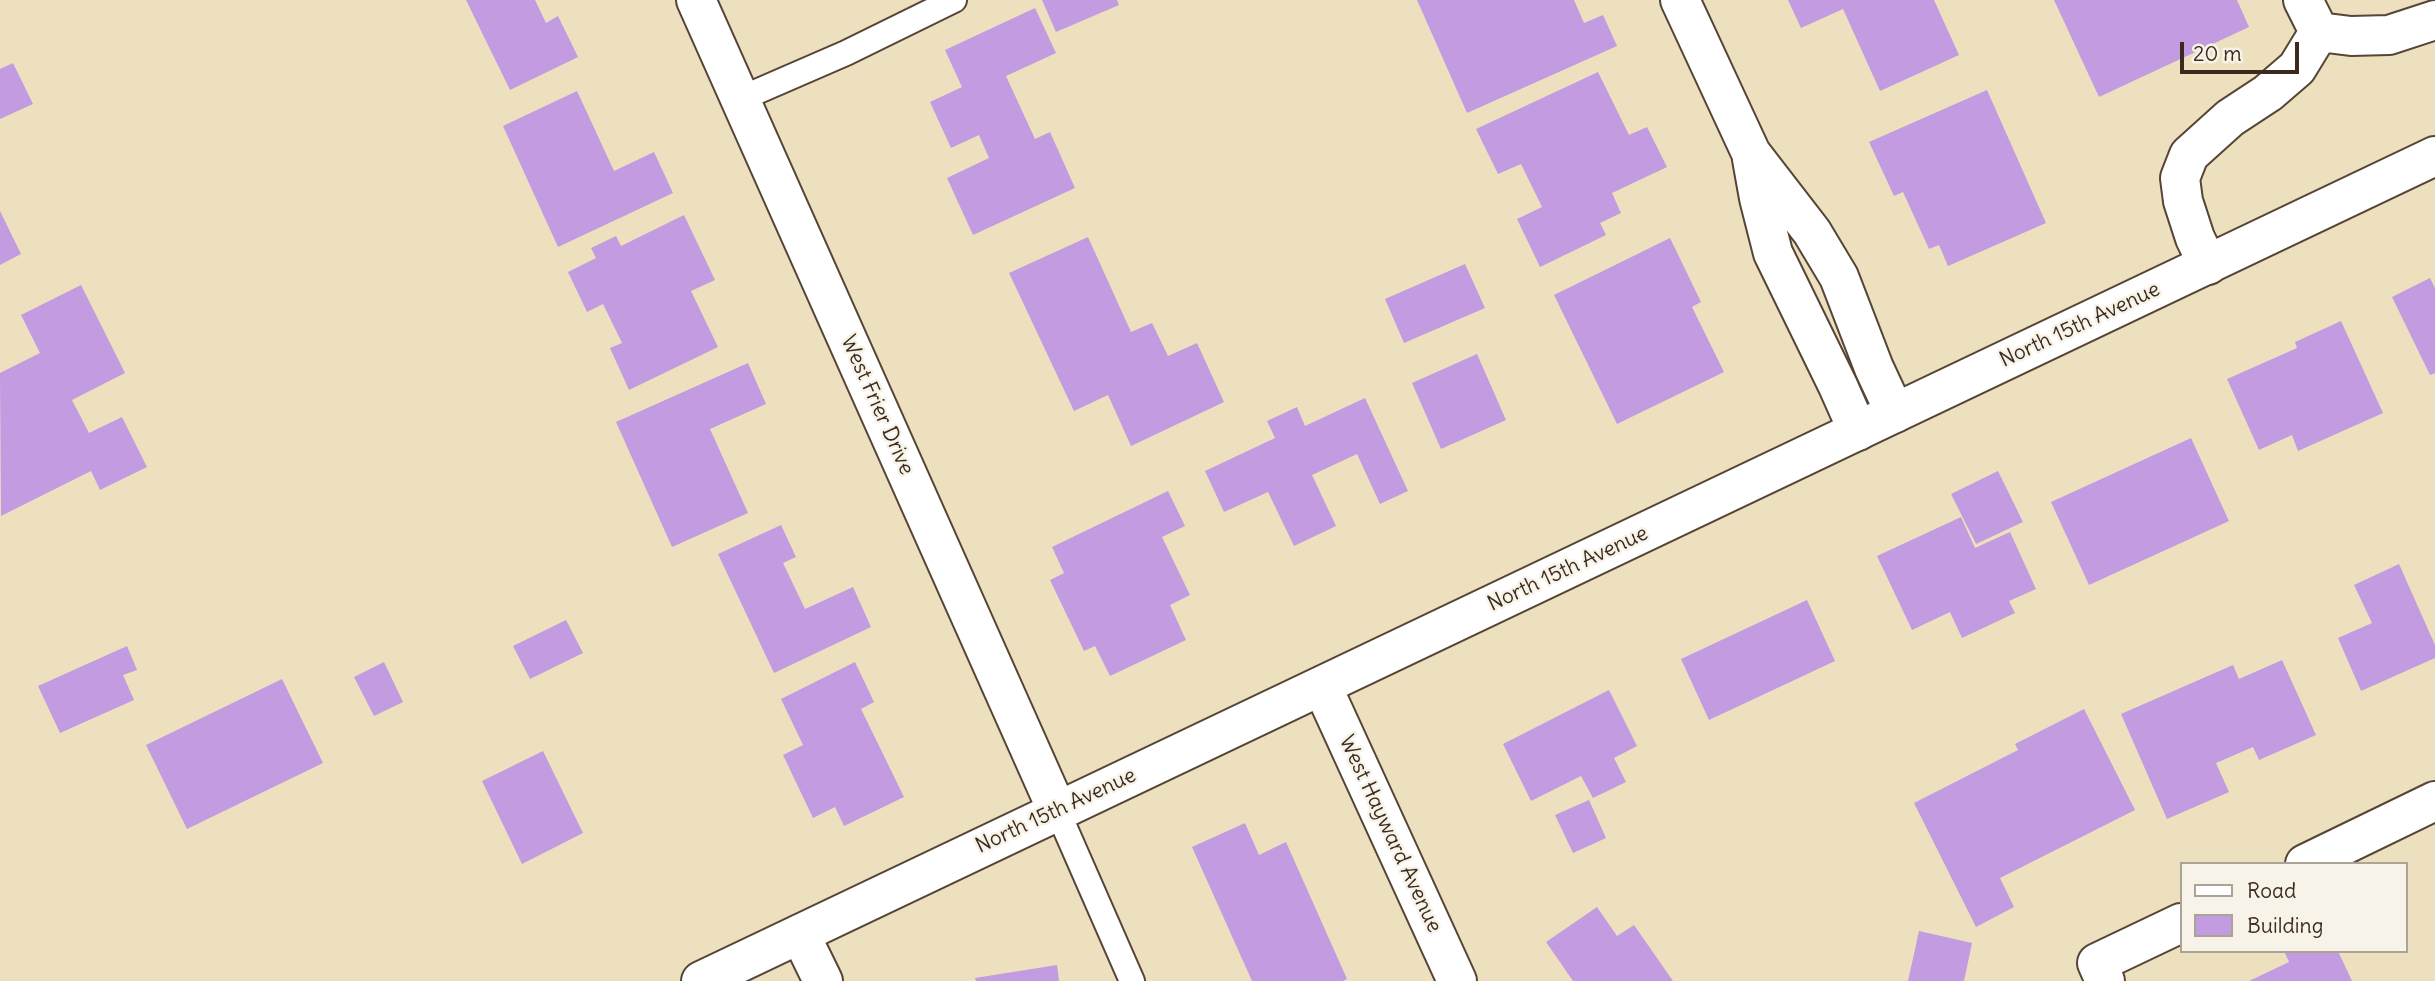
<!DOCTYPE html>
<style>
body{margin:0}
#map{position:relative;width:2435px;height:981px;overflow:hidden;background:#ede0bf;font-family:Delius,sans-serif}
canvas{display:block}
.legend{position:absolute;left:2180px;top:862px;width:228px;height:91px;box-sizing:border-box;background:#f7f3e8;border:2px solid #aca397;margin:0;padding:9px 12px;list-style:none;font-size:21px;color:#3b2a1e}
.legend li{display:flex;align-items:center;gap:14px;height:35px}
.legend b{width:35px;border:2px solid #aca397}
.scale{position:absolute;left:2180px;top:42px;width:119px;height:32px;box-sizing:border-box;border:4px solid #3b2a1e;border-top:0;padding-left:9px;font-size:21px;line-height:24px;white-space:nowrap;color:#3b2a1e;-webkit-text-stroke:5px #f7f3e8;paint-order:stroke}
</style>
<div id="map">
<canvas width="2435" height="981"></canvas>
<ul class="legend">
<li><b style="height:9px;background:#fff"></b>Road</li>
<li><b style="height:19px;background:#c29be1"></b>Building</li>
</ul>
<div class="scale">20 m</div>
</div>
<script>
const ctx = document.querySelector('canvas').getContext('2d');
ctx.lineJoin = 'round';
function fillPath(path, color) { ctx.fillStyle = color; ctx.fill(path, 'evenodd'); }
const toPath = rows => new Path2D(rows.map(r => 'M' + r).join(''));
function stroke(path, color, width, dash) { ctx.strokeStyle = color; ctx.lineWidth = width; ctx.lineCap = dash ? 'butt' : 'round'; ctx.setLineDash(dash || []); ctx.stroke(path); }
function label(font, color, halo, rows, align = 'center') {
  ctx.font = font + ' Delius,sans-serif'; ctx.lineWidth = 5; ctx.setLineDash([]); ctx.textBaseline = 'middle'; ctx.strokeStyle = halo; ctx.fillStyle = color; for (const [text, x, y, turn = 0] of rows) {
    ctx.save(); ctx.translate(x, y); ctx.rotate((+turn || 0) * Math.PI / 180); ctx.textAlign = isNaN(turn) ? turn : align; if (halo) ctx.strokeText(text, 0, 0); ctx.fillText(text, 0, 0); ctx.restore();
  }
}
const building = toPath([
 [466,0,535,0,546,23,558,16,578,57,510,90],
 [1042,0,1117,0,1119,5,1056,32],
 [1417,0,1574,0,1584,23,1603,15,1617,46,1467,113],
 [1788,0,1934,0,1959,55,1880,91,1843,9,1801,28],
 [2054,0,2237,0,2249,27,2099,97],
 [1035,8,1056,53,1006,76,1035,139,1050,132,1075,188,973,235,947,178,989,158,979,135,951,148,930,102,962,87,945,50],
 [13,63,33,104,0,119,0,69],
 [1598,72,1629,135,1647,127,1667,167,1612,193,1621,213,1600,223,1606,235,1540,267,1517,219,1542,207,1521,164,1498,174,1476,129],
 [1987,90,2046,223,1948,266,1939,245,1929,249,1903,192,1894,196,1869,142],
 [577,91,614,171,654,152,673,193,558,247,503,126],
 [0,211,21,254,0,265],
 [684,215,715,280,691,291,718,347,629,390,610,348,622,343,603,304,587,312,568,272,596,258,591,248,616,236,621,246],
 [1088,237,1131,332,1152,323,1168,356,1197,343,1224,402,1131,446,1108,395,1074,411,1009,273],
 [1670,238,1701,302,1692,307,1724,372,1617,424,1554,295],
 [1465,264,1485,308,1404,343,1385,299],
 [2430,278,2435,288,2435,373,2430,375,2392,297],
 [81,285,125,373,72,400,89,433,122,417,147,467,100,490,91,471,1,516,0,373,40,353,21,315],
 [2341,321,2383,413,2298,451,2292,435,2259,450,2227,379,2297,348,2295,342],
 [1477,354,1506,420,1441,449,1412,383],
 [748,363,766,404,710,429,748,513,672,547,616,422],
 [1365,398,1408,491,1380,504,1357,454,1312,475,1336,526,1294,546,1268,492,1224,512,1205,471,1275,438,1267,421,1297,407,1305,426],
 [2191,438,2229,521,2089,585,2051,502],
 [1998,471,2023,522,1976,544,1951,494],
 [1168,491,1185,526,1162,537,1190,595,1170,605,1186,640,1110,676,1095,646,1084,651,1050,580,1064,573,1052,547],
 [1961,517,1975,548,2010,532,2036,589,2009,601,2015,613,1962,638,1950,612,1912,630,1877,556],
 [781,525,796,557,783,563,805,609,853,587,871,627,774,673,718,554],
 [2399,564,2435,645,2435,658,2361,691,2338,638,2372,623,2354,585],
 [1807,600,1835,661,1709,720,1681,659],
 [566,620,583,653,530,679,513,646],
 [127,646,137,670,123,675,134,700,60,733,38,686],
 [2282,660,2316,735,2259,760,2253,747,2216,763,2229,792,2167,819,2121,714,2233,665,2239,679],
 [384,662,403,702,374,716,354,677],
 [855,662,874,702,861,709,904,797,844,826,835,807,813,818,783,755,803,745,781,699],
 [282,679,323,763,187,829,146,745],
 [1609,690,1637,746,1614,758,1626,782,1593,798,1581,776,1531,801,1503,744],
 [2084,709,2135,810,2000,878,2014,907,1976,927,1914,803,2018,750,2015,744],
 [543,751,583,833,522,864,482,781],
 [1589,800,1606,838,1573,853,1555,815],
 [1245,823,1259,855,1286,842,1347,979,1343,981,1252,981,1192,847],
 [1597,907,1617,936,1634,925,1673,981,1573,981,1546,942],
 [1919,931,1972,943,1964,981,1908,981],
 [2284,951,2338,951,2352,981,2249,981,2289,962],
 [1057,965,1059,981,976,981,975,978]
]);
const lane = toPath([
 [740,99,846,53,954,0],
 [1057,810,1132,981]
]);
const street = toPath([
 [696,0,1057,810],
 [1680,0,1751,153,1812,232,1839,277,1874,368,1895,413],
 [2303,0,2319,32],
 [2319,32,2351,36,2389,35,2435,20],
 [1752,159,1759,198,1773,253,1838,386,1858,431],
 [2208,265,2195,238,2183,201,2180,178,2189,155,2230,118,2268,93,2297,68,2319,32],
 [1322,686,1457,981],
 [2305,864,2435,801],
 [800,934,823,981],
 [2105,981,2097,963,2181,923]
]);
const secondary = toPath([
 [701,981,2435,156]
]);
const streetNames = [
 ["North 15th Avenue",2080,325,-25],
 ["West Frier Drive",877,405,66],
 ["North 15th Avenue",1568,569,-25],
 ["North 15th Avenue",1056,811,-25],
 ["West Hayward Avenue",1390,834,65]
];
fillPath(building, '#c29be1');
stroke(lane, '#564536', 28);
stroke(street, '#564536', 42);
stroke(secondary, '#564536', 42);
stroke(lane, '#fff', 24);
stroke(street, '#fff', 38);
stroke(secondary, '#fff', 38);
label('21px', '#3b2a1e', '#f7f3e8', streetNames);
</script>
